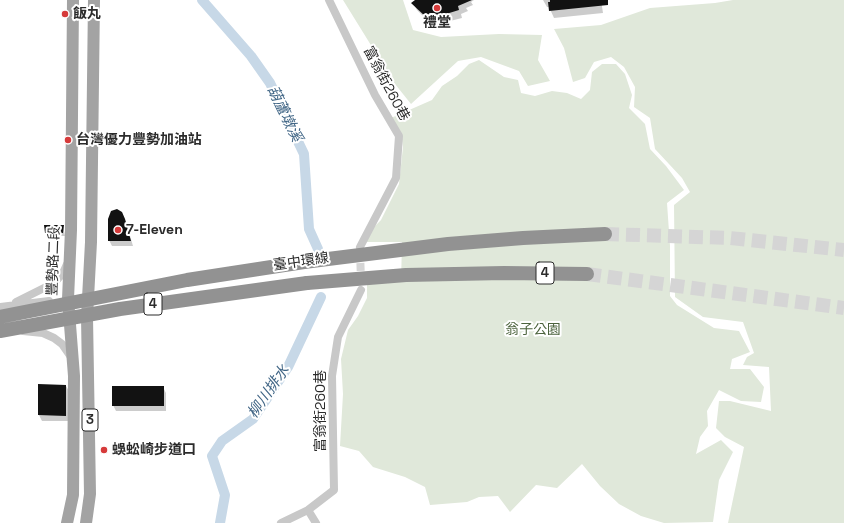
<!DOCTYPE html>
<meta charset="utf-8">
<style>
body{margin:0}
canvas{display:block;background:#fff}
</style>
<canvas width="844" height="523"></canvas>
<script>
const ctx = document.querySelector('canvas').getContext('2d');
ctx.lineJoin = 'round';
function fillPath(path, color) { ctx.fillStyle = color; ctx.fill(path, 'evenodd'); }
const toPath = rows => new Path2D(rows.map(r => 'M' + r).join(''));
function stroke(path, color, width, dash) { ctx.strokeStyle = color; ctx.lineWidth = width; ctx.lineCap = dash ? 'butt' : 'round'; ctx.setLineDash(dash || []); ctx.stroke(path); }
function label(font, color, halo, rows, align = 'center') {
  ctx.font = font + ' "Space Grotesk","Noto Sans TC",sans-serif'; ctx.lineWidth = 4; ctx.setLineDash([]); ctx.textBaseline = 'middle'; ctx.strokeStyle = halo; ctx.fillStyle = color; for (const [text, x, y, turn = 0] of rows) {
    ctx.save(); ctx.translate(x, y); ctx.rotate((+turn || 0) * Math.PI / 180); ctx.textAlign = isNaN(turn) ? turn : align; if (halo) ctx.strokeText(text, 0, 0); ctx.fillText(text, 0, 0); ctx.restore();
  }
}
const green = toPath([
 [343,0,403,0,413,30,441,37,499,34,542,35,538,60,550,81,528,86,519,71,481,57,458,61,411,104,395,84],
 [733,0,844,0,844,523,728,523,744,447,725,437,716,428,719,401,730,401,771,411,769,367,743,365,747,357,754,353,743,322,703,317,675,297,674,205,690,192,682,178,655,149,650,118,634,107,635,87,624,67,611,57,594,62,585,78,573,82,564,48,554,29,601,25,650,8,715,3],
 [479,60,504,77,518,80,521,93,535,96,552,91,567,93,581,99,590,90,592,72,602,64,616,64,625,74,632,95,629,108,645,124,650,149,666,166,684,190,667,203,670,246,670,296,677,305,714,328,739,331,750,352,732,359,730,369,750,369,764,387,761,402,741,401,719,390,707,411,708,426,700,437,696,454,721,440,733,452,719,480,713,522,664,523,641,516,619,504,600,486,582,464,557,488,536,485,510,512,498,496,479,497,467,502,430,505,425,487,405,477,373,467,359,451,340,446,343,394,341,359,348,330,358,316,367,298,367,282,401,282,402,242,364,242,368,233,381,220,399,184,403,147,401,132,391,118,432,100,442,86,457,76,469,64]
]);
const shadow = toPath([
 [417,0,474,0,471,2,473,5,466,8,468,11,461,14,462,18,450,21,449,27,432,25,417,10,413,3],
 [543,0,601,0,603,13,554,18,549,7,547,7],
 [122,213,125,219,133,246,112,246,109,240],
 [63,226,65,236,48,236,46,233],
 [39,385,66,386,69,391,68,421,42,421,39,415],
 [163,387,166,393,166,411,116,411,113,405]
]);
const canal = toPath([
 [202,0,251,56,270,83,304,154,309,229,318,249],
 [220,523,225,495,212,456,222,441,253,419,288,367,321,297]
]);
const building = toPath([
 [415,0,472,0,458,6,459,10,446,14,445,21,427,18,411,3],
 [550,0,608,0,608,5,549,11,548,2,550,2],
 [117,209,122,212,125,219,131,241,108,241,108,219,111,211],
 [44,225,64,225,63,233,45,233],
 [38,384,66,385,66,416,38,415],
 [112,386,164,386,164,406,112,406]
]);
const streetTunnel = toPath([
 [360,251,361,281]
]);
const highwayTunnel = toPath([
 [605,234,730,238,844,250],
 [587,274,844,308]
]);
const street = toPath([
 [329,0,375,95,399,136,396,178,360,247],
 [16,302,54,283,63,273,67,264],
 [0,307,49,301],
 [23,331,43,333,54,338,62,344,71,357],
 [308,510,316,523],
 [281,523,308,510,334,490,332,376,338,337,361,290]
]);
const primary = toPath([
 [67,523,73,495,74,376,68,299,71,230,73,0],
 [86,523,90,494,87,317,91,242,94,0]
]);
const highway = toPath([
 [304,262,448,244,523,238,605,234],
 [307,283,406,275,504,273,587,274]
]);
const highwayBridge = toPath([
 [0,317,187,280,304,262],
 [0,331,120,309,307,283]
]);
const markers = [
 [437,8,4,"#d63a3a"],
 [65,14,4,"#d63a3a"],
 [68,140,4,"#d63a3a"],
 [118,230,4,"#d63a3a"],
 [104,450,4,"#d63a3a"]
];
const shields = [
 [545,273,18],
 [153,304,18],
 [90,420,16]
];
const shieldNames = [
 ["4",545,273],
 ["4",153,304],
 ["3",90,420]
];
const poiNames = [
 ["飯丸",73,14],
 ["禮堂",437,23,"center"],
 ["台灣優力豐勢加油站",76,140],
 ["7-Eleven",126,230],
 ["蜈蚣崎步道口",112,450]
];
const streetNames = [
 ["富翁街260巷",386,84,62],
 ["豐勢路二段",54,261,-88],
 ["臺中環線",301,262,-8],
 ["富翁街260巷",321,411,-90]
];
const parkNames = [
 ["翁子公園",533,330]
];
const waterNames = [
 ["葫蘆墩溪",284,114,64],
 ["柳川排水",269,392,-55]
];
fillPath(green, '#e0e8da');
fillPath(shadow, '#0003');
stroke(canal, '#c7d8e7', 10);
fillPath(building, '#121212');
stroke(streetTunnel, '#d5d5d5', 8, [8, 4]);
stroke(highwayTunnel, '#d5d5d5', 14, [14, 7]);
stroke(street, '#c8c8c8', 8);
stroke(primary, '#a3a3a3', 12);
stroke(highway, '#929292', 14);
stroke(highwayBridge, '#929292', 14);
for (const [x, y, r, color] of markers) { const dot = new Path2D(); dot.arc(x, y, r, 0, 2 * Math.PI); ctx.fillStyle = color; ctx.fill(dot); stroke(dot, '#fff', 1.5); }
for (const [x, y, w] of shields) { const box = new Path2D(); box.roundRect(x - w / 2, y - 11, w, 22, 3); ctx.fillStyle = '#fff'; ctx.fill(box); stroke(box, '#2b2b2b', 1); }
label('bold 13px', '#2b2b2b', null, shieldNames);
label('bold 14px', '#2b2b2b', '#fff', poiNames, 'left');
label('14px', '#2b2b2b', '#fff', streetNames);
label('14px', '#4c633d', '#fff', parkNames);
label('italic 15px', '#416686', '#fff', waterNames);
</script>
